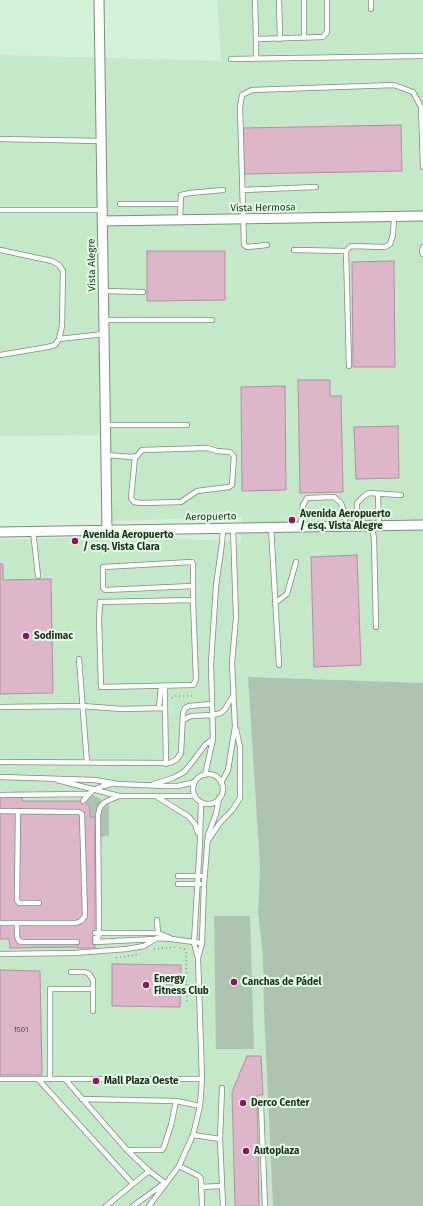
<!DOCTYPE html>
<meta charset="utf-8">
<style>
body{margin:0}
canvas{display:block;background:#d4f1d8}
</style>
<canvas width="423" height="1206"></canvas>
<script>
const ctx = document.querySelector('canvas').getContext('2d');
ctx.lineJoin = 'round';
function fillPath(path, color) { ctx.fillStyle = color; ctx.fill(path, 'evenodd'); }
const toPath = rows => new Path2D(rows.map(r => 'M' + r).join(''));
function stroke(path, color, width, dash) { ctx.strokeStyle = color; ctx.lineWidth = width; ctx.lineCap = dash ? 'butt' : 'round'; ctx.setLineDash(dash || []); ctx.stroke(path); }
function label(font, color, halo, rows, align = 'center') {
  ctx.font = font + ' "Fira Sans",sans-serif'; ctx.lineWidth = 4; ctx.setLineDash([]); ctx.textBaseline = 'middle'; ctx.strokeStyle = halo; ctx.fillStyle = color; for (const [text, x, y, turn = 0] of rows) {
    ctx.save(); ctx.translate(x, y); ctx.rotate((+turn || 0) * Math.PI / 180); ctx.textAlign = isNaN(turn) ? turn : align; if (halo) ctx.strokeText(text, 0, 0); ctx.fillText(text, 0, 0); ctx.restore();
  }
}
const built = toPath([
 [217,0,423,0,423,683,248,677,260,867,258,885,263,957,263,977,273,1206,0,1206,0,540,158,535,179,539,211,540,241,543,242,517,108,521,107,435,0,436,0,55,221,61]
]);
const green = toPath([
 [248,677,423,683,423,1206,273,1206,264,1009,263,957,258,911,260,867],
 [93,795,102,800,98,806,95,817,90,817,90,809,86,802],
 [109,804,109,836,100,837,101,813,105,806],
 [214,916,250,916,254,1049,216,1049]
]);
const building = toPath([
 [401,125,402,171,244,174,243,128,401,125],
 [147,251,225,251,225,300,147,301,147,251],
 [394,261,395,367,353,367,352,262,394,261],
 [298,380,330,380,330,396,341,396,343,492,300,493,298,380],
 [285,386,286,490,242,491,241,387,285,386],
 [398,426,399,478,356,479,354,427,398,426],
 [357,555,361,665,314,667,311,557,357,555],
 [0,564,3,564,3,580,51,579,53,693,0,694,0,564],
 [22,792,22,801,82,801,85,802,90,808,90,817,95,817,95,948,77,948,77,947,10,948,9,939,0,939,0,793,22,792],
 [112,964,181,965,180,1007,112,1006,112,964],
 [0,970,40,971,42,1075,0,1075,0,970],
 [247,1056,261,1056,263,1095,257,1095,259,1206,235,1206,232,1092,247,1056]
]);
const path = toPath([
 [172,698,174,696,195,696],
 [180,948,184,949,186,952,187,1003],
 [154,949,177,947],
 [116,958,140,954]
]);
const lane = toPath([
 [255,0,256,39],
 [279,0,280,39],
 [304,0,304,38],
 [371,0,371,9],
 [256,58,256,39,323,37,327,32,327,0],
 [231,59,423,56],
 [0,139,101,141],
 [243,190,316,187],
 [120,204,180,204],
 [0,210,102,210],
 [180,220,181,195,190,193,223,190],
 [267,245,247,247,244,245,240,107,242,95,252,90,394,85,413,92,421,107,423,167],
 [423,247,422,252,423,254],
 [0,250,52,261,59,265,63,271,62,326,59,339,104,334],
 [294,250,346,251],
 [104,291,143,292],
 [104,320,212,320],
 [0,355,48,347,55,345,59,339],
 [349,366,346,251,351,246,385,247,390,244,393,235,394,217],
 [106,425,187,425],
 [106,455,132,457,137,456,142,450,207,448,217,451,230,452,234,456,232,485,229,487,197,491,181,502,141,503,134,502,131,498,135,457],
 [378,494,379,526],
 [357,526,357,503,364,496,369,493,401,495],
 [372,526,374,539,376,627],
 [271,527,279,665],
 [300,527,303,505,307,498,334,497,341,503,344,511,346,526],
 [33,531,38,576],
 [193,600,100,602,99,620,101,687,193,685,196,680,193,600,193,564,192,562,103,567,103,588,105,590,193,586],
 [275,603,287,594,296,562],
 [79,659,87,763],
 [165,686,165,706,166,764],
 [0,707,82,706,122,709,165,708],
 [159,708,161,686],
 [183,720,191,716,213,715,221,713,225,709,233,696],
 [0,762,170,763,177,759,181,753,183,713,185,708,189,706,212,704],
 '193 789a15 15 0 1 1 30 0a15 15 0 1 1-30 0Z',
 [205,775,213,739,211,663,216,586,222,543,223,528],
 [0,777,95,780,118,784,166,786,178,786,195,782],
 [57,780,119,796,195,796],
 [221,783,228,770,235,727,232,663,236,617,233,528],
 [154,784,173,778,184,772,190,765,205,745,213,739],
 [0,795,88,794],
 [157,797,188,816,195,824,198,833],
 [83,801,93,790,103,786,112,784],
 [0,811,79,812,82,814,85,916,81,921,76,923,0,923],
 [18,811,17,900,19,903,39,903],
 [207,842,219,824,233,809,240,798,240,747,236,729],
 [178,876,201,876],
 [178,884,200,884],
 [157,920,158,933],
 [17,923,17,936,19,941,22,942,77,942],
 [95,933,158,933,170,938],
 [95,938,98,938,99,935,98,815,100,807,105,802,119,796],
 [95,942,155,939],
 [0,954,74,953,127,949,144,946,157,938,171,939,202,943],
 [198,958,202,943,204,884,208,835,216,814,219,798],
 [71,972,85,972,89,974,93,980,93,989],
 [0,1079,202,1079],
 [38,1079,133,1184],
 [50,1079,50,989,93,989,93,1011],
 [65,1079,127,1150,149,1171,165,1183],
 [82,1099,176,1101,200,1106],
 [261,1105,265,1206],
 [193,1135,220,1139,223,1206],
 [220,1139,222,1088],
 [127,1150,162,1150,164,1147,171,1125,176,1101],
 [179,1166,199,1176,201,1179,202,1206],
 [201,1187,222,1186],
 [106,1206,149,1171],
 [133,1206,162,1185],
 [149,1206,179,1166,183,1157,193,1135,200,1106,202,1079,198,958,194,943,200,841,201,802]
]);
const street = toPath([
 [99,0,107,530],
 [102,221,423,216],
 [0,532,423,525]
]);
const markers = [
 [292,520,4,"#941169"],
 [75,541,4,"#941169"],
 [26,636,4,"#941169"],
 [234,982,4,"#941169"],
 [146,985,4,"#941169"],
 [96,1081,4,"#941169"],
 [243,1103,4,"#941169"],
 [246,1151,4,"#941169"]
];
const numberNames = [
 ["1501",21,1030]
];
const streetNames = [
 ["Vista Hermosa",263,208,-1],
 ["Vista Alegre",92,265,-91],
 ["Aeropuerto",211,517,-1]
];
const poiNames = [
 ["Avenida Aeropuerto",300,514],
 ["/ esq. Vista Alegre",300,526],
 ["Avenida Aeropuerto",83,535],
 ["/ esq. Vista Clara",83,547],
 ["Sodimac",34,636],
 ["Energy",154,979],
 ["Fitness Club",154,991],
 ["Canchas de Pádel",242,982],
 ["Mall Plaza Oeste",104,1081],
 ["Derco Center",251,1103],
 ["Autoplaza",254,1151]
];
fillPath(built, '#c5e8c9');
fillPath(green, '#aec3b0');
fillPath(building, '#ddb6c9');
stroke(building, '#b291a2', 1);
stroke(lane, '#769079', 6);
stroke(street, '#769079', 11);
stroke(path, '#819684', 1.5, [1, 3]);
stroke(lane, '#fff', 4.5);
stroke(street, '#fff', 9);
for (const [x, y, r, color] of markers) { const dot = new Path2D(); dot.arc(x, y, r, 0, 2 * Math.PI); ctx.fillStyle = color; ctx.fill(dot); stroke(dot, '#e1ffe5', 1.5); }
label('8px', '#4e4d4b', null, numberNames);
label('10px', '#1f2a21', '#e1ffe5', streetNames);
label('bold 10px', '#1f2a21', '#e1ffe5', poiNames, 'left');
</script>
